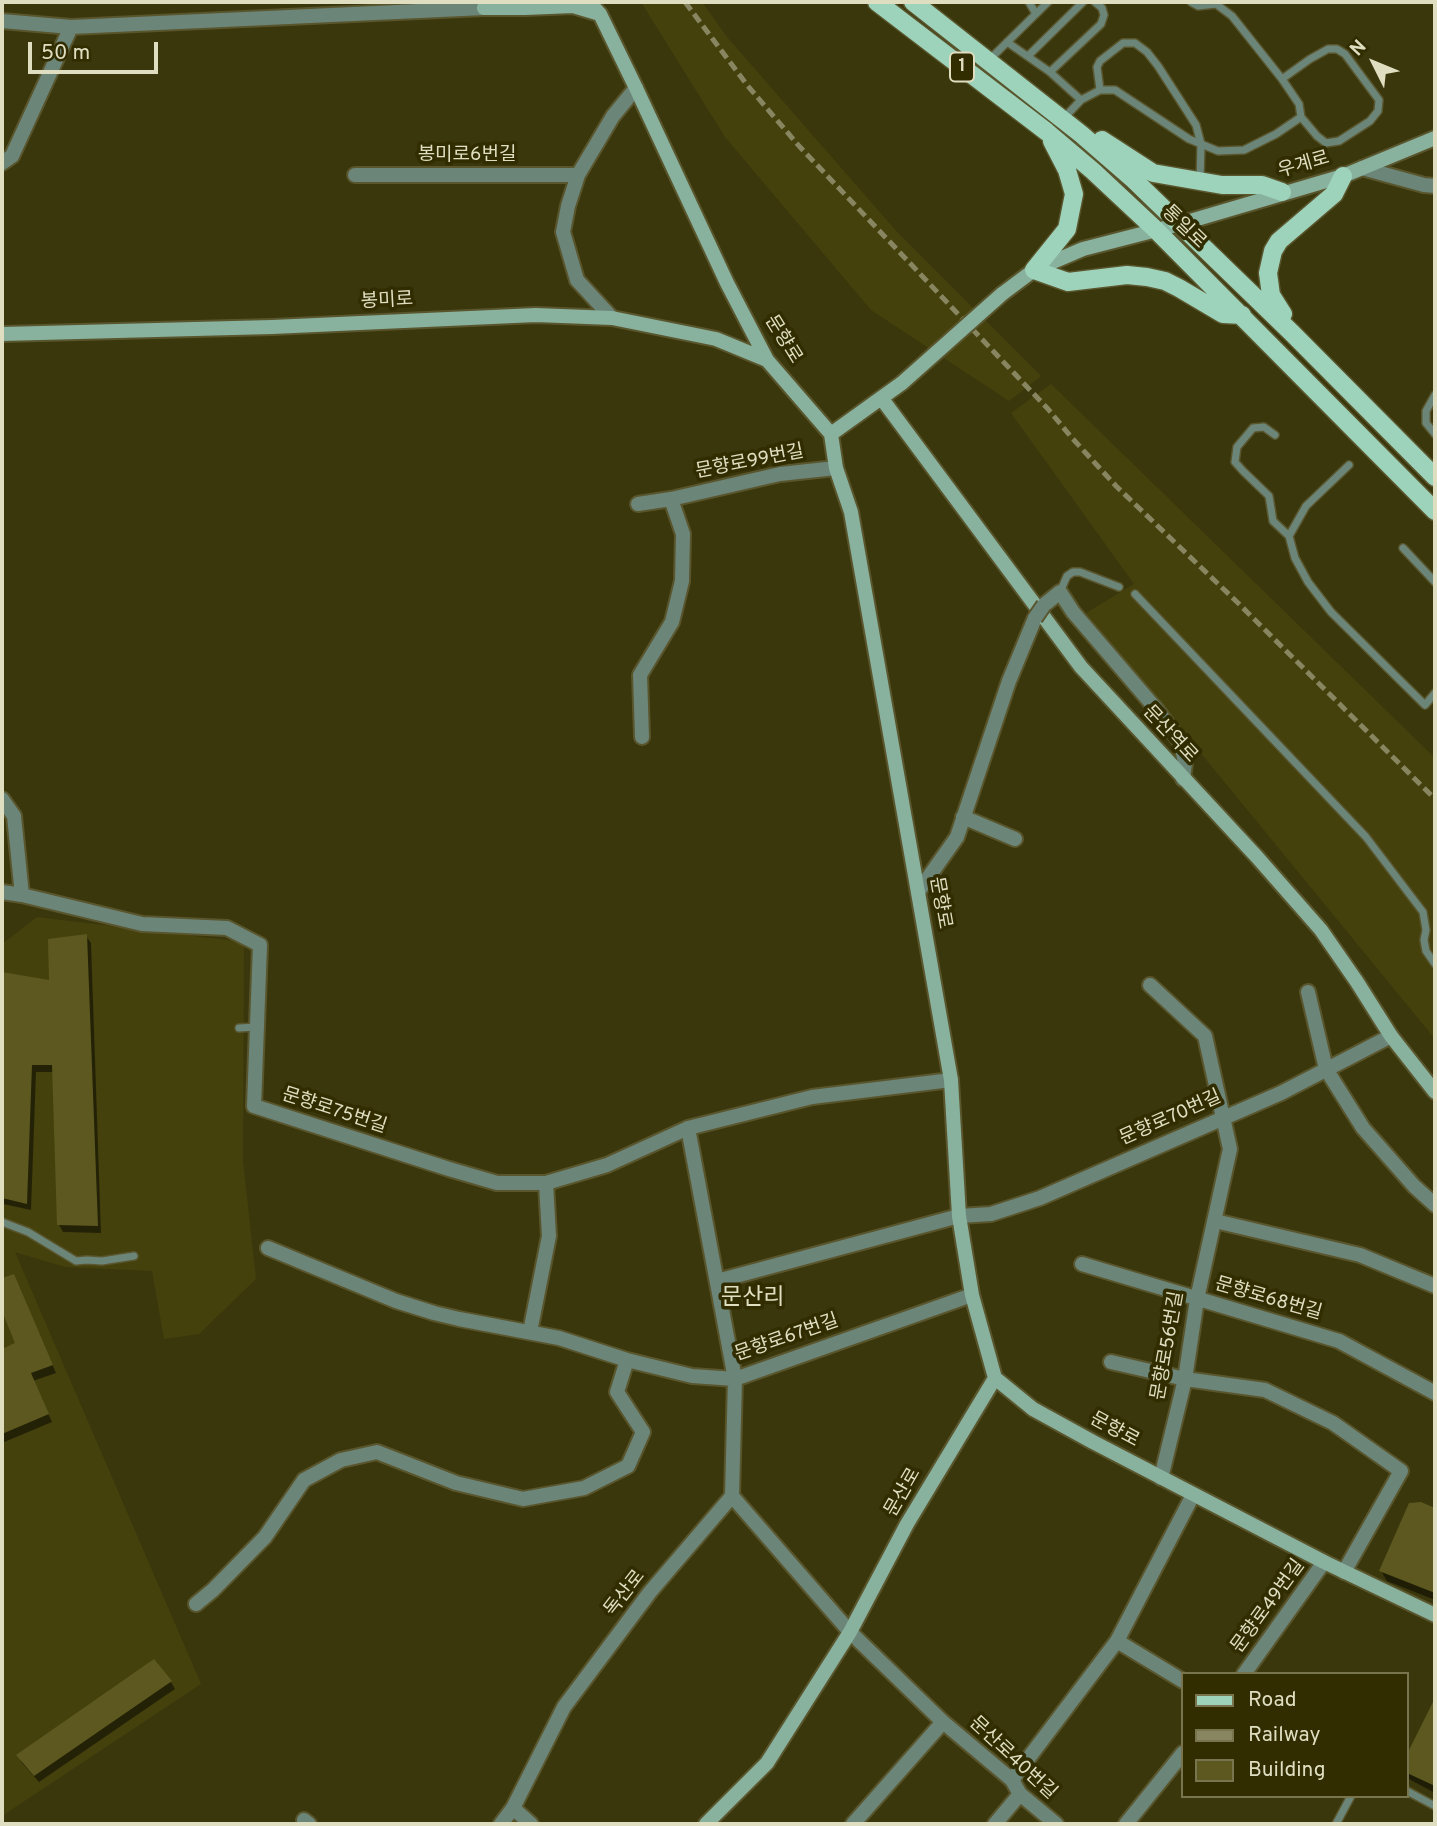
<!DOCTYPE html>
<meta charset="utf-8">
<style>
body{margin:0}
#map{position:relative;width:1437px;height:1826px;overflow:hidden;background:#3b370c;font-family:Overpass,sans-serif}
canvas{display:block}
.frame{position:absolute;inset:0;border:4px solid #dfdec1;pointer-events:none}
.legend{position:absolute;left:1181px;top:1672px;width:228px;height:126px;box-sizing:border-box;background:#312d01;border:2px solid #77744e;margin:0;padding:9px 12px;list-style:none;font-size:21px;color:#dfdec1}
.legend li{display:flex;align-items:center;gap:14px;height:35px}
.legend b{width:35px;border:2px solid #77744e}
.north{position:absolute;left:1339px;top:28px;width:70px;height:70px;-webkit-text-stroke:5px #312d01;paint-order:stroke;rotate:313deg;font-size:19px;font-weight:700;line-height:28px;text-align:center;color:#dfdec1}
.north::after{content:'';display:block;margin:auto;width:24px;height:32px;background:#dfdec1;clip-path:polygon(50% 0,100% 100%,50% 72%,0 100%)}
.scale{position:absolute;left:28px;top:42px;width:130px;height:32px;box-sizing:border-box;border:4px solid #dfdec1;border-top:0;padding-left:9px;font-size:21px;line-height:24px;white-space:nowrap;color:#dfdec1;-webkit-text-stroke:5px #312d01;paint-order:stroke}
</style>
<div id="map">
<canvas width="1437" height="1826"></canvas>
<div class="frame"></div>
<ul class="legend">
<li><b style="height:9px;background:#9ed3bb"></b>Road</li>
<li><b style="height:9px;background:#888661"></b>Railway</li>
<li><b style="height:19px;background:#5c581f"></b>Building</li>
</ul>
<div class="north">N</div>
<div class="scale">50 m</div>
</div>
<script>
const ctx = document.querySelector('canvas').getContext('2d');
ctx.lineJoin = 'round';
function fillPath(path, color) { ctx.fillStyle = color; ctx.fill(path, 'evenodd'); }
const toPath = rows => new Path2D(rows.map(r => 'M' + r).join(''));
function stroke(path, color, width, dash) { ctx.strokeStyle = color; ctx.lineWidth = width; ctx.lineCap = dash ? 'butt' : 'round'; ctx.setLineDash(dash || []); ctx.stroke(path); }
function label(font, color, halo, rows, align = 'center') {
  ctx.font = font + ' Overpass,"Noto Sans KR",sans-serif'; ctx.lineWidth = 7; ctx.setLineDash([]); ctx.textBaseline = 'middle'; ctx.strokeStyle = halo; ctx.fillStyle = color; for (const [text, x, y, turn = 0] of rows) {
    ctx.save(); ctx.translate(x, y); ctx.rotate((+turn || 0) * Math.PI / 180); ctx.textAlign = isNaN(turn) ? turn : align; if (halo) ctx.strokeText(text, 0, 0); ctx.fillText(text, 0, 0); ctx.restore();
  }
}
const built = toPath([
 [641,2,702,2,727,37,898,233,1041,376,1009,401,871,310,725,137],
 [1051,384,1435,758,1435,1039,1086,613,1134,584,1011,413],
 [37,917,244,942,243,1161,256,1279,199,1334,164,1339,152,1271,65,1267,15,1252,201,1684,2,1816,2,944]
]);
const shadow = toPath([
 [86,936,91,943,101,1233,63,1232,59,1225,54,1072,36,1072,31,1210,3,1204,2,1202,2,974,51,982],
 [13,1276,56,1373,33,1381,52,1422,2,1443,2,1351,17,1344,2,1307,2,1280],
 [1421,1504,1435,1511,1435,1600,1387,1581,1381,1571],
 [171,1682,175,1689,39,1782,22,1763,18,1756],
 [1435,1701,1435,1793,1407,1778,1407,1758]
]);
const building = toPath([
 [87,934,98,1226,57,1225,52,1065,32,1065,27,1204,2,1198,2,972,49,980,48,939],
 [14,1274,53,1365,31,1373,49,1414,2,1434,2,1349,15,1343,2,1311,2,1278],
 [1421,1502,1435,1508,1435,1593,1379,1571,1409,1503],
 [154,1659,172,1681,34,1776,16,1755],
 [1435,1698,1435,1786,1407,1773,1407,1754]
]);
const lane = toPath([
 [1029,2,1036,14],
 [1191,2,1198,6,1216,4,1232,16,1282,79,1299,104,1301,117,1317,136,1326,143,1339,141,1370,121,1378,111,1379,100,1345,54,1337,49,1328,49,1310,59,1282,79],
 [1007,42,1050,72,1081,100],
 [1028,56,1083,2],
 [989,60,1048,2],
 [1050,72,1101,24,1104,15,1102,8,1095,2],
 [1100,90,1097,67,1100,61,1123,43,1135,43,1147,52,1158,66,1196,125,1201,144,1218,151,1244,150,1276,134,1301,117],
 [1063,119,1081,100,1100,90,1115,90,1189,139,1201,144,1200,181],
 [1435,395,1426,411,1426,423,1435,434],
 [1275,435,1264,427,1253,428,1237,447,1235,462,1243,471,1269,496,1273,521,1289,536],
 [1349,465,1306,506,1289,536,1295,558,1308,582,1331,612,1425,705,1435,693],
 [1403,548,1435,582],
 [1060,592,1067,576,1073,572,1080,572,1119,587],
 [1135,594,1366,837,1423,912,1426,930,1424,940,1426,951,1435,964],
 [239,1028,256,1027],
 [2,1222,28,1232,76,1261,87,1260,102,1261,134,1256],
 [1407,1791,1435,1806],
 [1336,1824,1351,1796]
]);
const street = toPath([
 [2,21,71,27,484,8,490,2],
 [2,163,12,156,71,27],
 [1362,168,1424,185,1435,186],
 [355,175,578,175],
 [612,318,577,280,563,232,568,206,578,175,613,116,636,88],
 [638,504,671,499,780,474,836,468],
 [1044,605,1060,592,1073,612,1157,710,1181,743,1185,763,1183,779],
 [642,737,640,675,672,622,682,581,683,534,671,499],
 [2,799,14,816,22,895],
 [963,817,1015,839],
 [2,892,22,895,142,924,227,928,260,945,254,1106,449,1169,497,1183,546,1183,607,1165,688,1128,812,1097,951,1080],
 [918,892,957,837,1009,681,1035,618],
 [1150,985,1205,1036,1230,1149,1197,1299,1185,1379,1161,1478],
 [1308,992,1326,1069,1363,1128,1414,1186,1435,1205],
 [1215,1221,1360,1255,1435,1286],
 [268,1248,396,1301,434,1313,459,1319,559,1338,627,1360,692,1376,735,1379,972,1295],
 [1082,1264,1339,1341,1435,1393],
 [717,1281,959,1216,991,1214,1040,1198,1281,1093,1391,1036],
 [530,1332,549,1236,546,1183],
 [1111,1362,1185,1379,1265,1390,1333,1423,1401,1471,1344,1572],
 [732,1496,850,1632,943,1722,1012,1780,1020,1794,1056,1824],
 [196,1604,213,1590,265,1537,304,1480,341,1460,377,1452,456,1483,523,1499,584,1488,628,1466,643,1432,617,1392,627,1360],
 [1117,1641,1183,1681],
 [1244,1674,1324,1562],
 [1012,1780,1117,1641,1193,1495],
 [513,1808,531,1824],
 [304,1820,309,1824],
 [501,1824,513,1808,564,1707,650,1592,732,1496,735,1379,688,1128],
 [853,1824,943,1722],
 [995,1824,1020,1794],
 [1126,1824,1183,1753]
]);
const secondary = toPath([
 [487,2,484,8,525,8,573,6,600,14],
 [589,2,600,14,636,88,727,283,767,360,831,434,836,468,851,512,951,1080,959,1216,972,1295,995,1378,1033,1409,1093,1442,1324,1562,1435,1615],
 [1002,294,1034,270,1083,249,1180,224,1343,176,1435,138],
 [2,334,272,327,536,315,612,318,716,339,767,360],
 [882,399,1081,667,1257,857,1321,930,1357,982,1391,1036,1435,1092],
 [831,434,902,383],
 [706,1824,767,1763,850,1632,907,1524,995,1378]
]);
const primary = toPath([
 [877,2,1047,132,1093,171,1155,229,1435,511],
 [913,2,1081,134,1134,180,1292,333,1435,477],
 [1102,140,1153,173,1222,185,1262,185,1282,192],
 [1052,141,1067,170,1074,194,1067,229,1034,270,1068,282,1127,275,1147,277,1165,281,1179,288,1223,314,1242,315],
 [1283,314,1271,295,1268,273,1273,251,1279,241,1334,194,1343,176]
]);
const rail = toPath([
 [685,2,747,85,799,146,1048,409,1072,438,1116,486,1237,602,1435,799]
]);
const streetBridge = toPath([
 [1035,618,1044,605]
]);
const secondaryBridge = toPath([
 [902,383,1002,294]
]);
const shields = [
 [962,67,24]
];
const shieldNames = [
 ["1",962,67]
];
const streetNames = [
 ["봉미로6번길",467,156],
 ["우계로",1304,166,-16],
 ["통일로",1183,228,44],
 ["봉미로",387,302,-3],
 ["문향로",782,340,58],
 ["문향로99번길",750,463,-11],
 ["문산역로",1169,735,47],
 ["문향로",939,903,80],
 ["문향로75번길",334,1112,18],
 ["문향로70번길",1171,1119,-24],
 ["문향로68번길",1268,1300,16],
 ["문향로67번길",787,1339,-19],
 ["문향로56번길",1169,1346,-80],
 ["문향로",1114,1431,28],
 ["문산로",904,1493,-60],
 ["독산로",626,1594,-52],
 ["문향로49번길",1269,1607,-54],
 ["문산로40번길",1012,1759,43]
];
const quarterNames = [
 ["문산리",753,1299]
];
fillPath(built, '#45410d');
fillPath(shadow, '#0007');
fillPath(building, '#5c581f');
stroke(lane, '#59552d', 10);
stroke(street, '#59552d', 18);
stroke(secondary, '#59552d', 18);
stroke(primary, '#59552d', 21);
stroke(lane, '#6c8579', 7);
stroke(street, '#6c8579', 14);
stroke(secondary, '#88b19e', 14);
stroke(primary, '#9ed3bb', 18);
stroke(rail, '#888661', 5, [10, 5]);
stroke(streetBridge, '#59552d', 18, []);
stroke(secondaryBridge, '#59552d', 18, []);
stroke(streetBridge, '#6c8579', 14);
stroke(secondaryBridge, '#88b19e', 14);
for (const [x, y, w] of shields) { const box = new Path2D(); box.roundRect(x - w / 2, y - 14.5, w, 29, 5); ctx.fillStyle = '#312d01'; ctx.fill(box); stroke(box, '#dfdec1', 2); }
label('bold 18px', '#dfdec1', null, shieldNames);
label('19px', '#dfdec1', '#312d01', streetNames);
label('23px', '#dfdec1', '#312d01', quarterNames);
</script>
